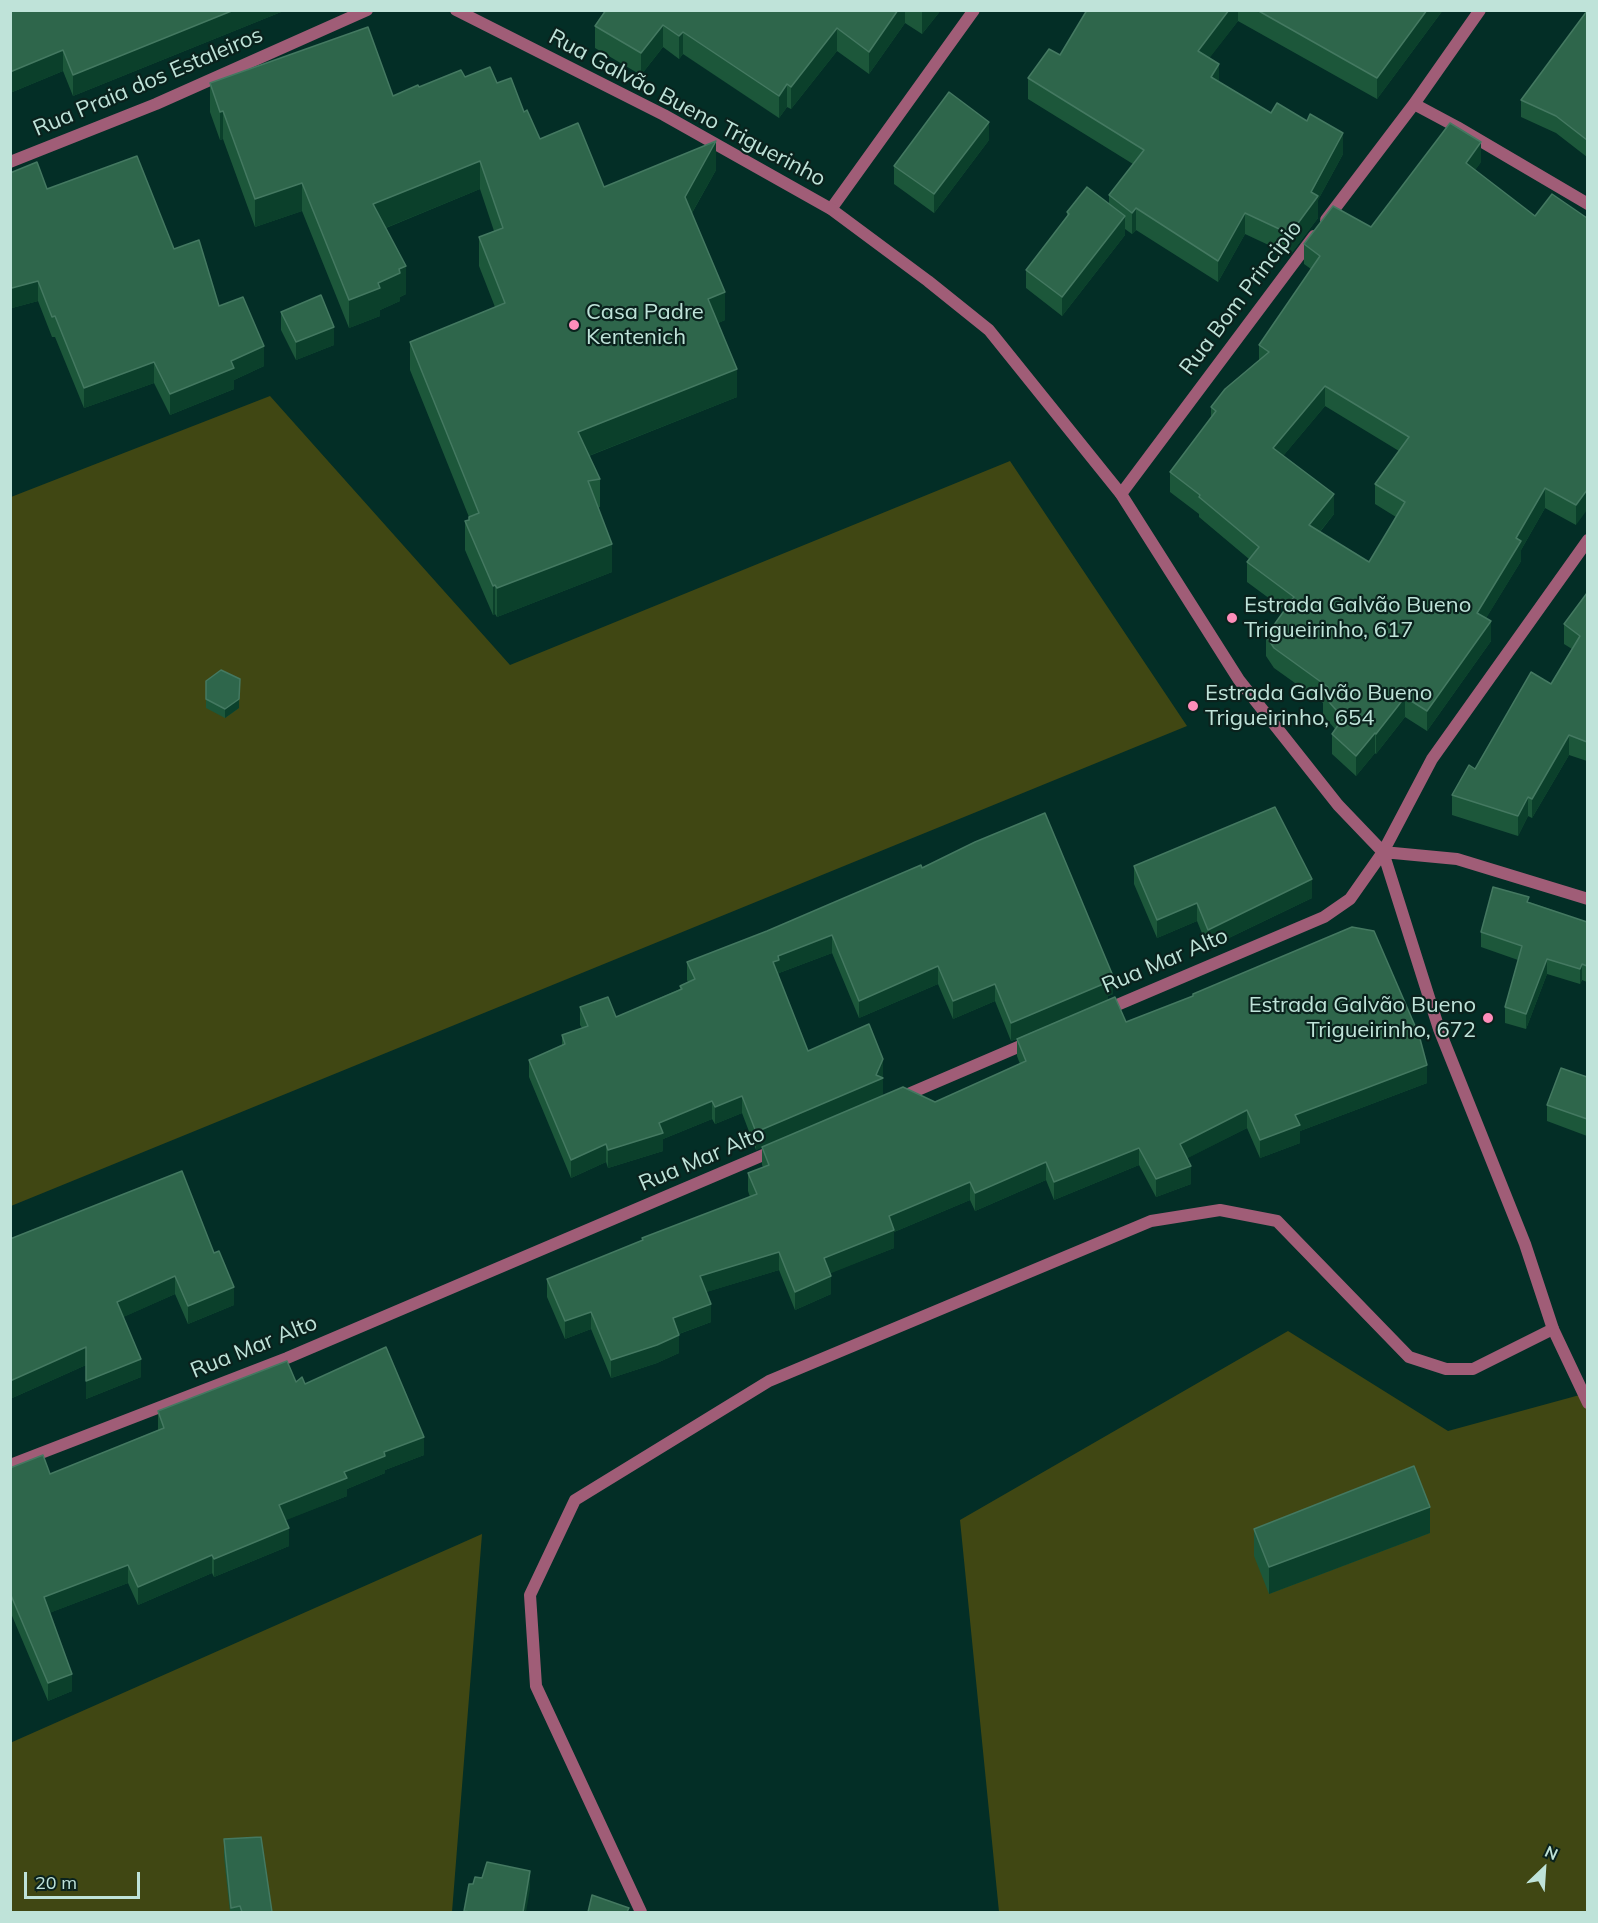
<!DOCTYPE html>
<meta charset="utf-8">
<style>
body{margin:0}
#map{position:relative;width:1598px;height:1923px;overflow:hidden;background:#032e26;font-family:Mulish,sans-serif}
canvas{display:block}
.frame{position:absolute;inset:0;border:12px solid #bfe3d9;pointer-events:none}
.north{position:absolute;left:1514px;top:1839px;width:60px;height:60px;-webkit-text-stroke:4px #0a221d;paint-order:stroke;rotate:25deg;font-size:16px;font-weight:700;line-height:24px;text-align:center;color:#bfe3d9}
.north::after{content:'';display:block;margin:auto;width:21px;height:27px;background:#bfe3d9;clip-path:polygon(50% 0,100% 100%,50% 72%,0 100%)}
.scale{position:absolute;left:24px;top:1872px;width:116px;height:27px;box-sizing:border-box;border:3px solid #bfe3d9;border-top:0;padding-left:8px;font-size:18px;line-height:21px;white-space:nowrap;color:#bfe3d9;-webkit-text-stroke:4px #0a221d;paint-order:stroke}
</style>
<div id="map">
<canvas width="1598" height="1923"></canvas>
<div class="frame"></div>
<div class="north">N</div>
<div class="scale">20 m</div>
</div>
<script>
const ctx = document.querySelector('canvas').getContext('2d');
ctx.lineJoin = 'round';
function fillPath(path, color) { ctx.fillStyle = color; ctx.fill(path, 'evenodd'); }
const toPath = rows => new Path2D(rows.map(r => 'M' + r).join(''));
function stroke(path, color, width, dash) { ctx.strokeStyle = color; ctx.lineWidth = width; ctx.lineCap = dash ? 'butt' : 'round'; ctx.setLineDash(dash || []); ctx.stroke(path); }
function label(font, color, halo, rows, align = 'center') {
  ctx.font = font + ' Mulish,sans-serif'; ctx.lineWidth = 4.5; ctx.setLineDash([]); ctx.textBaseline = 'middle'; ctx.strokeStyle = halo; ctx.fillStyle = color; for (const [text, x, y, turn = 0] of rows) {
    ctx.save(); ctx.translate(x, y); ctx.rotate((+turn || 0) * Math.PI / 180); ctx.textAlign = isNaN(turn) ? turn : align; if (halo) ctx.strokeText(text, 0, 0); ctx.fillText(text, 0, 0); ctx.restore();
  }
}
const green = toPath([
 [270,396,510,665,1010,461,1187,726,11,1206,11,497],
 [1288,1331,1448,1431,1587,1393,1587,1912,999,1912,960,1520],
 [482,1534,452,1912,11,1912,10,1743]
]);
const service = toPath([
 [641,1912,536,1686,530,1595,575,1500,769,1381,1151,1221,1220,1210,1277,1221,1409,1357,1446,1369,1473,1369,1553,1329]
]);
const minor = toPath([
 [1414,104,1457,127,1588,204],
 [10,162,156,104,367,10],
 [831,209,974,10],
 [1326,220,1414,104,1480,10],
 [1121,494,1314,236],
 [1103,1011,1324,917,1350,899,1383,852],
 [899,1098,1032,1041],
 [10,1465,287,1358,775,1150]
]);
const tertiary = toPath([
 [456,10,664,115,831,209,928,281,989,330,1121,494,1239,680,1338,805,1383,852,1439,1029,1525,1244,1553,1329,1588,1403],
 [1383,852,1432,759,1588,540],
 [1383,852,1457,859,1588,899]
]);
const wall = toPath([
 [10,10,286,10,73,96,63,71,10,93],
 [602,10,941,10,922,34,905,23,869,74,837,51,791,109,787,107,779,118,683,54,679,59,663,47,641,75,595,48,595,26,605,12],
 [1087,10,1443,10,1377,99,1238,21,1209,58,1219,82,1271,113,1343,154,1318,200,1318,218,1290,255,1245,234,1218,282,1136,230,1132,234,1125,229,1125,235,1062,316,1026,288,1026,270,1067,216,1067,212,1109,204,1109,195,1133,164,1028,99,1028,78,1060,55],
 [1587,11,1587,157,1556,133,1521,117,1521,100],
 [465,77,497,83,524,112,540,139,604,187,716,170,692,213,725,320,718,323,737,397,589,456,600,479,600,507,598,508,612,572,497,617,495,614,493,615,465,550,465,521,469,520,469,517,410,370,410,342,495,307,479,266,479,237,494,231,480,189,386,228,406,294,400,297,400,301,380,310,380,316,349,328,302,211,255,227,223,139,220,140,210,112,210,83,393,96,419,87],
 [989,140,934,213,894,184,894,166],
 [1481,162,1475,170,1535,216,1587,218,1576,525,1545,508,1521,550,1521,561,1486,618,1491,641,1427,731,1405,717,1376,754,1375,753,1356,776,1332,754,1332,734,1335,729,1323,715,1323,703,1274,668,1266,656,1266,636,1285,610,1247,582,1247,562,1249,559,1199,517,1199,514,1170,492,1170,472,1211,418,1211,407,1259,361,1259,345,1311,269,1304,264,1304,244,1371,227],
 [1325,406,1399,451,1375,484,1375,504,1396,517,1369,562,1320,532,1334,514,1283,456],
 [10,173,47,189,174,249,264,366,234,380,234,389,170,415,154,383,84,408,55,337,52,337,38,301,12,308,10,305],
 [281,312,334,345,296,360,281,330],
 [1587,593,1587,761,1569,755,1532,818,1528,816,1518,836,1452,815,1452,795,1551,684,1572,649,1564,644,1564,624],
 [240,679,239,708,225,718,206,708,206,681],
 [1134,866,1312,898,1208,948,1197,921,1157,938,1134,884],
 [922,868,1113,994,1108,996,1108,1000,1126,1022,1193,996,1193,994,1427,1083,1300,1131,1300,1143,1260,1158,1247,1128,1187,1158,1191,1184,1156,1197,1139,1165,1054,1200,1046,1180,975,1211,970,1200,894,1232,894,1248,830,1273,831,1294,795,1310,779,1270,706,1292,711,1322,679,1334,679,1353,657,1363,611,1378,591,1329,565,1339,547,1297,547,1279,642,1241,642,1238,750,1197,748,1191,748,1173,763,1167,762,1165,762,1147,756,1150,742,1113,715,1124,712,1119,663,1139,663,1151,608,1168,606,1162,571,1178,529,1077,529,1060,562,1046,562,1035,582,1028,580,1025,580,1007,616,1017,680,989,680,986,688,982,687,980,687,962,767,931],
 [832,953,859,1018,938,984,953,1019,995,1001,1011,1041,1017,1039,1017,1056,1020,1064,935,1102,883,1095,883,1077,808,1051,779,977,779,973],
 [1529,902,1587,922,1587,982,1582,980,1580,984,1547,974,1526,1029,1505,1023,1505,1007,1518,960,1481,947,1481,932],
 [1587,1077,1587,1136,1547,1121,1547,1105],
 [182,1171,234,1305,188,1324,175,1294,123,1317,141,1377,86,1399,86,1365,10,1399,10,1239],
 [296,1382,305,1384,424,1455,385,1470,385,1473,347,1489,347,1496,285,1520,289,1546,214,1577,212,1573,138,1605,128,1583,49,1613,72,1691,48,1701,10,1611,10,1468,50,1474,158,1430,158,1411],
 [1254,1529,1430,1533,1269,1594,1254,1556],
 [261,1837,272,1912,230,1912,224,1857,224,1839]
]);
const shadedWall = toPath([
 [234,10,286,10,73,96,73,75],
 [898,10,905,10,905,23,869,74,869,52],
 [923,10,941,10,922,34,922,12],
 [1229,10,1238,10,1238,21,1198,73,1198,51],
 [1427,10,1443,10,1377,99,1377,78],
 [663,25,663,47,641,75,641,53],
 [837,28,837,51,791,109,791,87],
 [683,32,683,54,679,59,679,36],
 [63,50,63,71,10,93,10,72],
 [1219,64,1219,85,1211,77],
 [787,84,787,107,779,118,779,96],
 [223,111,223,139,220,140,220,112],
 [989,122,989,140,934,213,934,194],
 [1343,133,1343,154,1318,200,1318,218,1290,255,1290,234],
 [716,141,716,170,685,225,685,197],
 [1481,142,1481,162,1466,183,1466,163],
 [480,161,480,189,373,233,373,204],
 [302,183,302,211,255,227,255,199],
 [1136,208,1136,230,1132,234,1132,213],
 [1245,213,1245,234,1218,282,1218,261],
 [1125,216,1125,235,1062,316,1062,297],
 [406,266,406,294,400,297,400,301,380,310,380,316,349,328,349,300,378,283,399,269],
 [38,281,38,301,12,308,12,288],
 [725,292,725,320,708,328,708,299],
 [334,327,334,345,296,360,296,342],
 [264,346,264,366,234,380,234,389,170,415,170,394,231,361],
 [154,362,154,383,84,408,84,388],
 [737,369,737,397,578,460,578,432],
 [1325,386,1325,406,1273,468,1273,448],
 [1545,488,1545,508,1521,550,1521,561,1477,633,1477,613,1516,538],
 [1587,490,1587,510,1576,525,1576,505],
 [1334,494,1334,514,1309,545,1309,525],
 [612,544,612,572,497,617,497,588],
 [495,585,495,614,493,615,493,586],
 [1491,621,1491,641,1427,731,1427,711],
 [1405,697,1405,717,1376,754,1376,734],
 [239,699,239,708,225,718,225,709],
 [1375,733,1375,753,1356,776,1356,756],
 [1569,735,1569,755,1532,818,1532,799],
 [1528,797,1528,816,1518,836,1518,816],
 [1312,879,1312,898,1208,948,1208,930],
 [1197,903,1197,921,1157,938,1157,920],
 [832,935,832,953,779,973,779,977,773,962,778,956],
 [1547,959,1547,974,1526,1029,1526,1014],
 [1582,964,1582,980,1580,984,1580,969],
 [938,966,938,984,859,1018,859,1001],
 [1113,976,1113,994,1108,996,1108,1000,1011,1041,1011,1023],
 [995,984,995,1001,953,1019,953,1001],
 [883,1059,883,1096,756,1150,756,1132,876,1075],
 [1427,1065,1427,1083,1300,1131,1300,1143,1260,1158,1260,1140,1295,1115],
 [742,1096,742,1113,715,1124,715,1107],
 [712,1101,712,1119,663,1139,663,1151,608,1168,608,1150,659,1123],
 [1247,1110,1247,1128,1180,1162,1180,1144],
 [606,1144,606,1162,571,1178,571,1160],
 [1139,1148,1139,1165,1054,1200,1054,1182],
 [1046,1162,1046,1180,975,1211,975,1193],
 [1191,1166,1191,1184,1156,1197,1156,1179],
 [970,1182,970,1200,894,1232,894,1248,824,1276,824,1258,889,1216],
 [779,1252,779,1270,700,1294,700,1276],
 [175,1276,175,1294,117,1320,117,1302],
 [831,1276,831,1294,795,1310,795,1292],
 [234,1287,234,1305,188,1324,188,1306],
 [711,1304,711,1322,673,1336,673,1318],
 [591,1312,591,1329,565,1339,565,1321],
 [679,1335,679,1353,657,1363,611,1378,611,1360],
 [86,1347,86,1365,10,1399,10,1381],
 [141,1359,141,1377,86,1399,86,1381],
 [424,1437,424,1455,385,1470,385,1473,347,1489,347,1496,279,1523,279,1505,384,1452],
 [1430,1507,1430,1533,1269,1594,1269,1567],
 [289,1528,289,1546,214,1577,214,1559],
 [212,1555,212,1573,138,1605,138,1587],
 [128,1565,128,1583,44,1615,44,1597],
 [72,1674,72,1691,48,1701,48,1683],
 [530,1871,530,1889,526,1912,523,1912]
]);
const building = toPath([
 [10,10,234,10,73,75,63,50,10,72,10,10],
 [606,10,898,10,869,52,837,28,791,87,787,84,779,96,683,32,679,36,663,25,641,53,595,26,606,10],
 [1087,10,1229,10,1198,51,1219,64,1211,77,1271,113,1277,103,1307,121,1310,114,1343,133,1311,192,1318,196,1290,234,1245,213,1218,261,1136,208,1132,213,1109,195,1144,150,1028,78,1049,49,1060,55,1087,10],
 [1257,10,1427,10,1377,78,1257,10],
 [1587,11,1587,140,1556,116,1521,100,1587,11],
 [368,27,393,96,418,85,419,87,461,70,465,77,490,67,497,83,511,78,524,112,527,110,540,139,578,123,604,187,716,141,685,197,725,292,708,299,737,369,578,432,600,479,588,481,612,544,497,588,495,585,493,586,465,521,469,520,469,517,479,513,410,342,505,303,479,237,503,228,480,161,373,204,406,266,399,269,400,273,378,283,380,288,349,300,302,183,255,199,223,111,220,112,210,83,368,27],
 [949,92,989,122,934,194,894,166,949,92],
 [1450,123,1481,142,1466,163,1535,216,1552,194,1587,218,1587,490,1576,505,1545,488,1516,538,1521,541,1477,613,1491,621,1427,711,1405,697,1376,734,1375,733,1356,756,1332,734,1343,718,1323,695,1328,687,1274,648,1266,636,1294,597,1247,562,1259,547,1199,497,1200,495,1170,472,1216,411,1211,407,1225,389,1269,352,1259,345,1320,256,1304,244,1333,206,1371,227,1450,123],
 [1325,386,1409,437,1375,484,1405,502,1369,562,1309,525,1334,494,1273,448,1325,386],
 [137,156,174,249,199,240,219,306,243,297,264,346,231,361,234,368,170,394,154,362,84,388,55,316,52,317,38,281,12,288,10,284,10,173,37,162,47,189,137,156],
 [1087,187,1125,216,1062,297,1026,270,1069,214,1067,212,1087,187],
 [321,295,334,327,296,342,281,312,321,295],
 [1587,593,1587,742,1569,735,1532,799,1528,797,1518,816,1452,795,1469,765,1475,769,1531,672,1551,684,1580,636,1564,624,1587,593],
 [221,670,240,679,239,699,225,709,206,699,206,681,221,670],
 [1275,807,1312,879,1208,930,1197,903,1157,920,1134,866,1275,807],
 [1045,813,1113,976,1107,979,1108,982,1011,1023,995,984,953,1001,938,966,859,1001,832,935,778,956,779,960,773,962,808,1051,869,1024,883,1059,876,1075,883,1078,756,1132,742,1096,715,1107,712,1101,659,1123,663,1133,608,1150,606,1144,571,1160,529,1060,565,1044,562,1035,588,1026,580,1007,608,997,616,1017,682,989,680,986,695,979,687,962,767,931,921,865,922,868,975,842,1045,813],
 [1493,887,1529,897,1527,902,1587,922,1587,966,1582,964,1580,969,1547,959,1526,1014,1505,1007,1522,946,1481,932,1493,887],
 [1352,927,1374,931,1419,1035,1427,1065,1295,1115,1300,1125,1260,1140,1247,1110,1180,1144,1191,1166,1156,1179,1139,1148,1054,1182,1046,1162,975,1193,970,1182,889,1216,894,1230,824,1258,831,1276,795,1292,779,1252,700,1276,711,1304,673,1318,679,1335,657,1345,611,1360,591,1312,565,1321,547,1279,643,1240,642,1238,757,1194,748,1173,769,1165,762,1147,903,1087,935,1102,1026,1061,1017,1039,1115,997,1126,1022,1193,996,1193,994,1352,927],
 [1561,1068,1587,1077,1587,1119,1547,1105,1561,1068],
 [182,1171,214,1253,219,1251,234,1287,188,1306,175,1276,117,1302,141,1359,86,1381,86,1347,10,1381,10,1239,182,1171],
 [386,1347,424,1437,384,1452,385,1456,344,1472,347,1478,279,1505,289,1528,214,1559,212,1555,138,1587,128,1565,44,1597,72,1674,48,1683,10,1593,10,1468,43,1455,50,1474,164,1428,158,1411,287,1361,296,1382,302,1377,305,1384,386,1347],
 [1414,1466,1430,1507,1269,1567,1254,1529,1414,1466],
 [261,1837,272,1912,242,1912,240,1906,231,1908,224,1839,261,1837],
 [487,1862,530,1871,523,1912,470,1912,464,1911,469,1884,473,1884,475,1877,482,1878,487,1862],
 [592,1895,629,1908,627,1912,588,1912,592,1895]
]);
const markers = [
 [574,325,6,"#ff8eba"],
 [1232,618,6,"#ff8eba"],
 [1193,706,6,"#ff8eba"],
 [1488,1018,6,"#ff8eba"]
];
const streetNames = [
 ["Rua Praia dos Estaleiros",148,82,-23],
 ["Rua Galvão Bueno Triguerinho",687,108,28],
 ["Rua Bom Principio",1241,298,-53],
 ["Rua Mar Alto",1165,961,-23],
 ["Rua Mar Alto",702,1159,-23],
 ["Rua Mar Alto",254,1347,-22]
];
const poiNames = [
 ["Casa Padre",586,312],
 ["Kentenich",586,337],
 ["Estrada Galvão Bueno",1244,605],
 ["Trigueirinho, 617",1244,630],
 ["Estrada Galvão Bueno",1205,693],
 ["Trigueirinho, 654",1205,718],
 ["Estrada Galvão Bueno",1476,1005,"right"],
 ["Trigueirinho, 672",1476,1030,"right"]
];
fillPath(green, '#404713');
stroke(service, '#a05d77', 12);
stroke(minor, '#a05d77', 12);
stroke(tertiary, '#a05d77', 12);
fillPath(wall, '#1c573a');
fillPath(shadedWall, '#0b402b');
fillPath(building, '#2e664b');
stroke(building, '#447961', 1.5);
for (const [x, y, r, color] of markers) { const dot = new Path2D(); dot.arc(x, y, r, 0, 2 * Math.PI); ctx.fillStyle = color; ctx.fill(dot); stroke(dot, '#0a221d', 2); }
label('22px', '#bfe3d9', '#0a221d', streetNames);
label('22px', '#bfe3d9', '#0a221d', poiNames, 'left');
</script>
